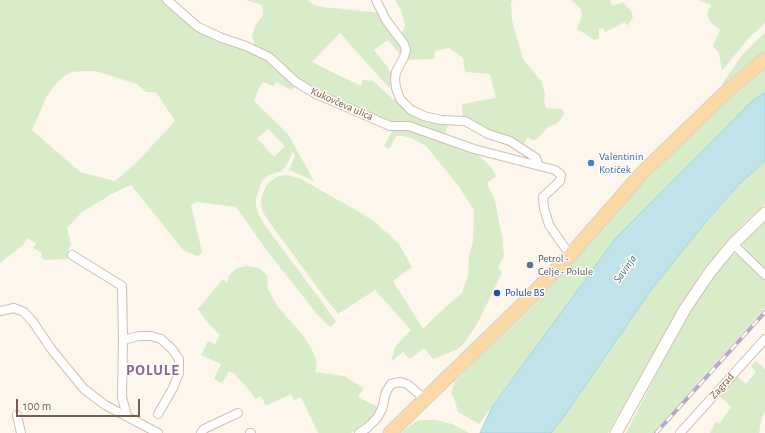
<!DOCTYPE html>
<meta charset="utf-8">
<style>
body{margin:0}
#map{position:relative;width:765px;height:433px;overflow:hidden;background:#fdf6ec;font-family:"Alegreya Sans",sans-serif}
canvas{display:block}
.scale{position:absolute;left:16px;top:399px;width:124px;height:18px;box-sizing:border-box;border:2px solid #7a5c4d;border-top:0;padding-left:5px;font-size:12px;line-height:14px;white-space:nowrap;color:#7a5c4d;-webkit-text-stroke:3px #fffaf3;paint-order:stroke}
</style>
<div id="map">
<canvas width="765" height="433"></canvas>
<div class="scale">100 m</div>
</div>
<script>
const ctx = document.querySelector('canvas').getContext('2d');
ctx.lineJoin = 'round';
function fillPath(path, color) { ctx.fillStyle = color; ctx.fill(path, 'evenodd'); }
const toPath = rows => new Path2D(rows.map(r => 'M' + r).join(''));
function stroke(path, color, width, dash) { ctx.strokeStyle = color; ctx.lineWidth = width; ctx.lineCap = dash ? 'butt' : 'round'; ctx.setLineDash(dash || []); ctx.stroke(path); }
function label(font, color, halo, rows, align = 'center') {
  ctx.font = font + ' "Alegreya Sans",sans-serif'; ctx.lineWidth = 3; ctx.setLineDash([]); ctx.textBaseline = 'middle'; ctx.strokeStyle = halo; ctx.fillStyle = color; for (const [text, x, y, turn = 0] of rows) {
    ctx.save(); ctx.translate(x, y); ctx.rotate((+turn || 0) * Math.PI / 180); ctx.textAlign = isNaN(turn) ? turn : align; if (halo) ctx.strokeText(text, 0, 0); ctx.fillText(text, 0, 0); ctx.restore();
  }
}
const green = toPath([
 [0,0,163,0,183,17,268,59,296,86,291,90,276,82,274,86,263,82,259,88,254,101,288,134,314,181,289,170,295,156,293,152,289,161,282,171,269,175,262,180,256,198,256,206,258,213,264,224,336,321,334,324,330,327,316,313,268,252,236,207,197,202,191,205,202,252,198,256,184,251,131,185,112,194,82,212,67,228,71,244,68,250,68,256,67,259,45,260,41,257,42,253,33,248,36,243,27,238,23,245,1,262,0,264],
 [85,71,95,71,137,84,146,92,156,92,175,121,137,162,115,181,80,172,32,130,46,98,54,86,64,76,72,72],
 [268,129,285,146,274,157,257,138],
 [245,0,307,0,314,5,323,7,381,13,402,43,402,57,388,40,374,50,392,73,393,82,389,88,340,33,312,62,361,86,363,80,373,81,392,98,434,122,448,124,446,134,408,124,389,123,317,92,295,79,256,47,252,37,255,26,263,15,262,5],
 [395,0,513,0,511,3,512,20,523,59,542,82,545,94,544,101,546,108,563,109,564,114,561,119,556,124,548,127,537,139,532,140,528,137,523,146,463,118,462,104,496,98,490,74,465,72,463,58,449,48,435,51,434,59,405,60,401,36,405,25,401,10],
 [571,0,611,0,610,2,613,6,623,2,631,11,633,17,627,26,625,22,605,32,604,28,599,29,599,38,595,40,577,29,582,16,581,9],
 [698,0,765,0,765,23,749,38,722,71,719,53,713,46,720,30,710,22,707,14,711,5],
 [765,32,765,51,723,87,722,84,742,55],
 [765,68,765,92,752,101,615,239,479,424,458,412,454,397,451,394,453,385,457,379,549,288,646,179,731,98],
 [410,129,479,153,479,156,492,168,496,176,487,183,495,200,502,237,504,256,498,267,502,273,477,324,465,342,458,349,433,359,424,348,410,359,403,352,391,362,395,347,411,330,375,290,338,314,323,295,267,219,262,210,261,200,266,186,272,180,279,176,287,175,301,179,361,213,375,222,399,244,412,267,393,281,423,329,438,314,462,293,468,275,469,256,473,241,474,210,457,184,426,146,412,138,403,136,396,136,389,149,384,146,393,130],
 [765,161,765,204,741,226,702,271,673,319,608,433,551,433,565,415,651,290,704,224,739,184],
 [765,219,765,270,745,250,743,244,745,239],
 [732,254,737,254,742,257,765,278,765,308,654,433,626,433,672,343,696,302,708,283],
 [247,266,259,268,267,275,268,289,277,306,303,335,311,348,317,362,315,372,344,376,364,388,358,397,378,407,373,418,364,425,351,433,318,433,301,397,294,400,291,394,266,406,261,396,255,399,254,396,235,374,229,371,222,383,214,379,221,364,201,355,208,341,215,344,220,335,207,322,198,309,223,279,227,283,229,275,237,268],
 [756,361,765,369,765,412,762,417,759,433,710,433,716,421,719,424,731,407,718,395,735,375,746,384,756,372,751,366],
 [425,420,436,420,452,424,469,433,401,433,416,421]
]);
const water = toPath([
 [765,92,765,161,739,184,704,224,651,290,565,415,551,433,480,433,492,407,615,239,752,101,765,92]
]);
const street = toPath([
 [167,0,198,27,222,38,246,46,269,57,296,82,316,94,390,126,409,126,474,149,555,170,561,175,560,181,543,197,544,208,549,225,570,255],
 [376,0,386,20,404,44,406,50,404,57,396,72,395,79,396,88,400,99,411,110,424,116,441,120,465,121,488,134,510,141,536,158,538,164],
 [733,244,765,275],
 [72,255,122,286,123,340,122,397,127,416],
 [0,311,14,308,24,312,33,322,52,350,84,389,105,405,158,433],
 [123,340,139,336,151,336,161,339,172,349,179,359,179,373,173,388,158,414],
 [17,415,21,433],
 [201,433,204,429,238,413],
 [250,433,251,433],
 [359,433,367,428,377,418,382,409,386,392,391,384,400,382,407,384,425,399],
 [680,433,765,339]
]);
const secondary = toPath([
 [616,433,685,309,710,272,733,244,765,213]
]);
const primary = toPath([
 [390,433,521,306,570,255,642,173,725,93,765,59]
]);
const rail = toPath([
 [656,433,765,312]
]);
const markers = [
 [591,163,4,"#3f7fe0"],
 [530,265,4,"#5c6f8a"],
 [497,293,4,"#1a4fb4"]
];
const streetNames = [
 ["Kukovčeva ulica",342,104,24],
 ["Zagrad",722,386,-48]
];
const shopNames = [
 ["Valentinin",599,157],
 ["Kotiček",599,170]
];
const serviceNames = [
 ["Petrol -",538,259],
 ["Celje - Polule",538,272]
];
const transitNames = [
 ["Polule BS",505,293]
];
const waterNames = [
 ["Savinja",625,269,-55]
];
const districtNames = [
 ["POLULE",153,370]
];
fillPath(green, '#d8ecc9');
fillPath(water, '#bfe3e8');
stroke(water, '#a5d3da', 1);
stroke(street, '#d1beb0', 10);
stroke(secondary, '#d6c0b0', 13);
stroke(primary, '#dad1cd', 15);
stroke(street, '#fff', 8);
stroke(secondary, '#fff', 11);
stroke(primary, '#fbd9a5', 13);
stroke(rail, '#b9a8c9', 4);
stroke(rail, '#fffaf3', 2.5, [8]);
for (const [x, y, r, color] of markers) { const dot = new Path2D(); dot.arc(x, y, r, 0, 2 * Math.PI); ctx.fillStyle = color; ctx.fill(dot); stroke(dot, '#fffaf3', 1.5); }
label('11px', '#7a5c4d', '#fffaf3', streetNames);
label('11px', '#366cbe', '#fffaf3', shopNames, 'left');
label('11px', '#4e5e75', '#fffaf3', serviceNames, 'left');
label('11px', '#164399', '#fffaf3', transitNames, 'left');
label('italic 12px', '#437c86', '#fffaf3', waterNames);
ctx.letterSpacing = '1px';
label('bold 15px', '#846695', '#fffaf3', districtNames);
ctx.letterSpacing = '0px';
</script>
